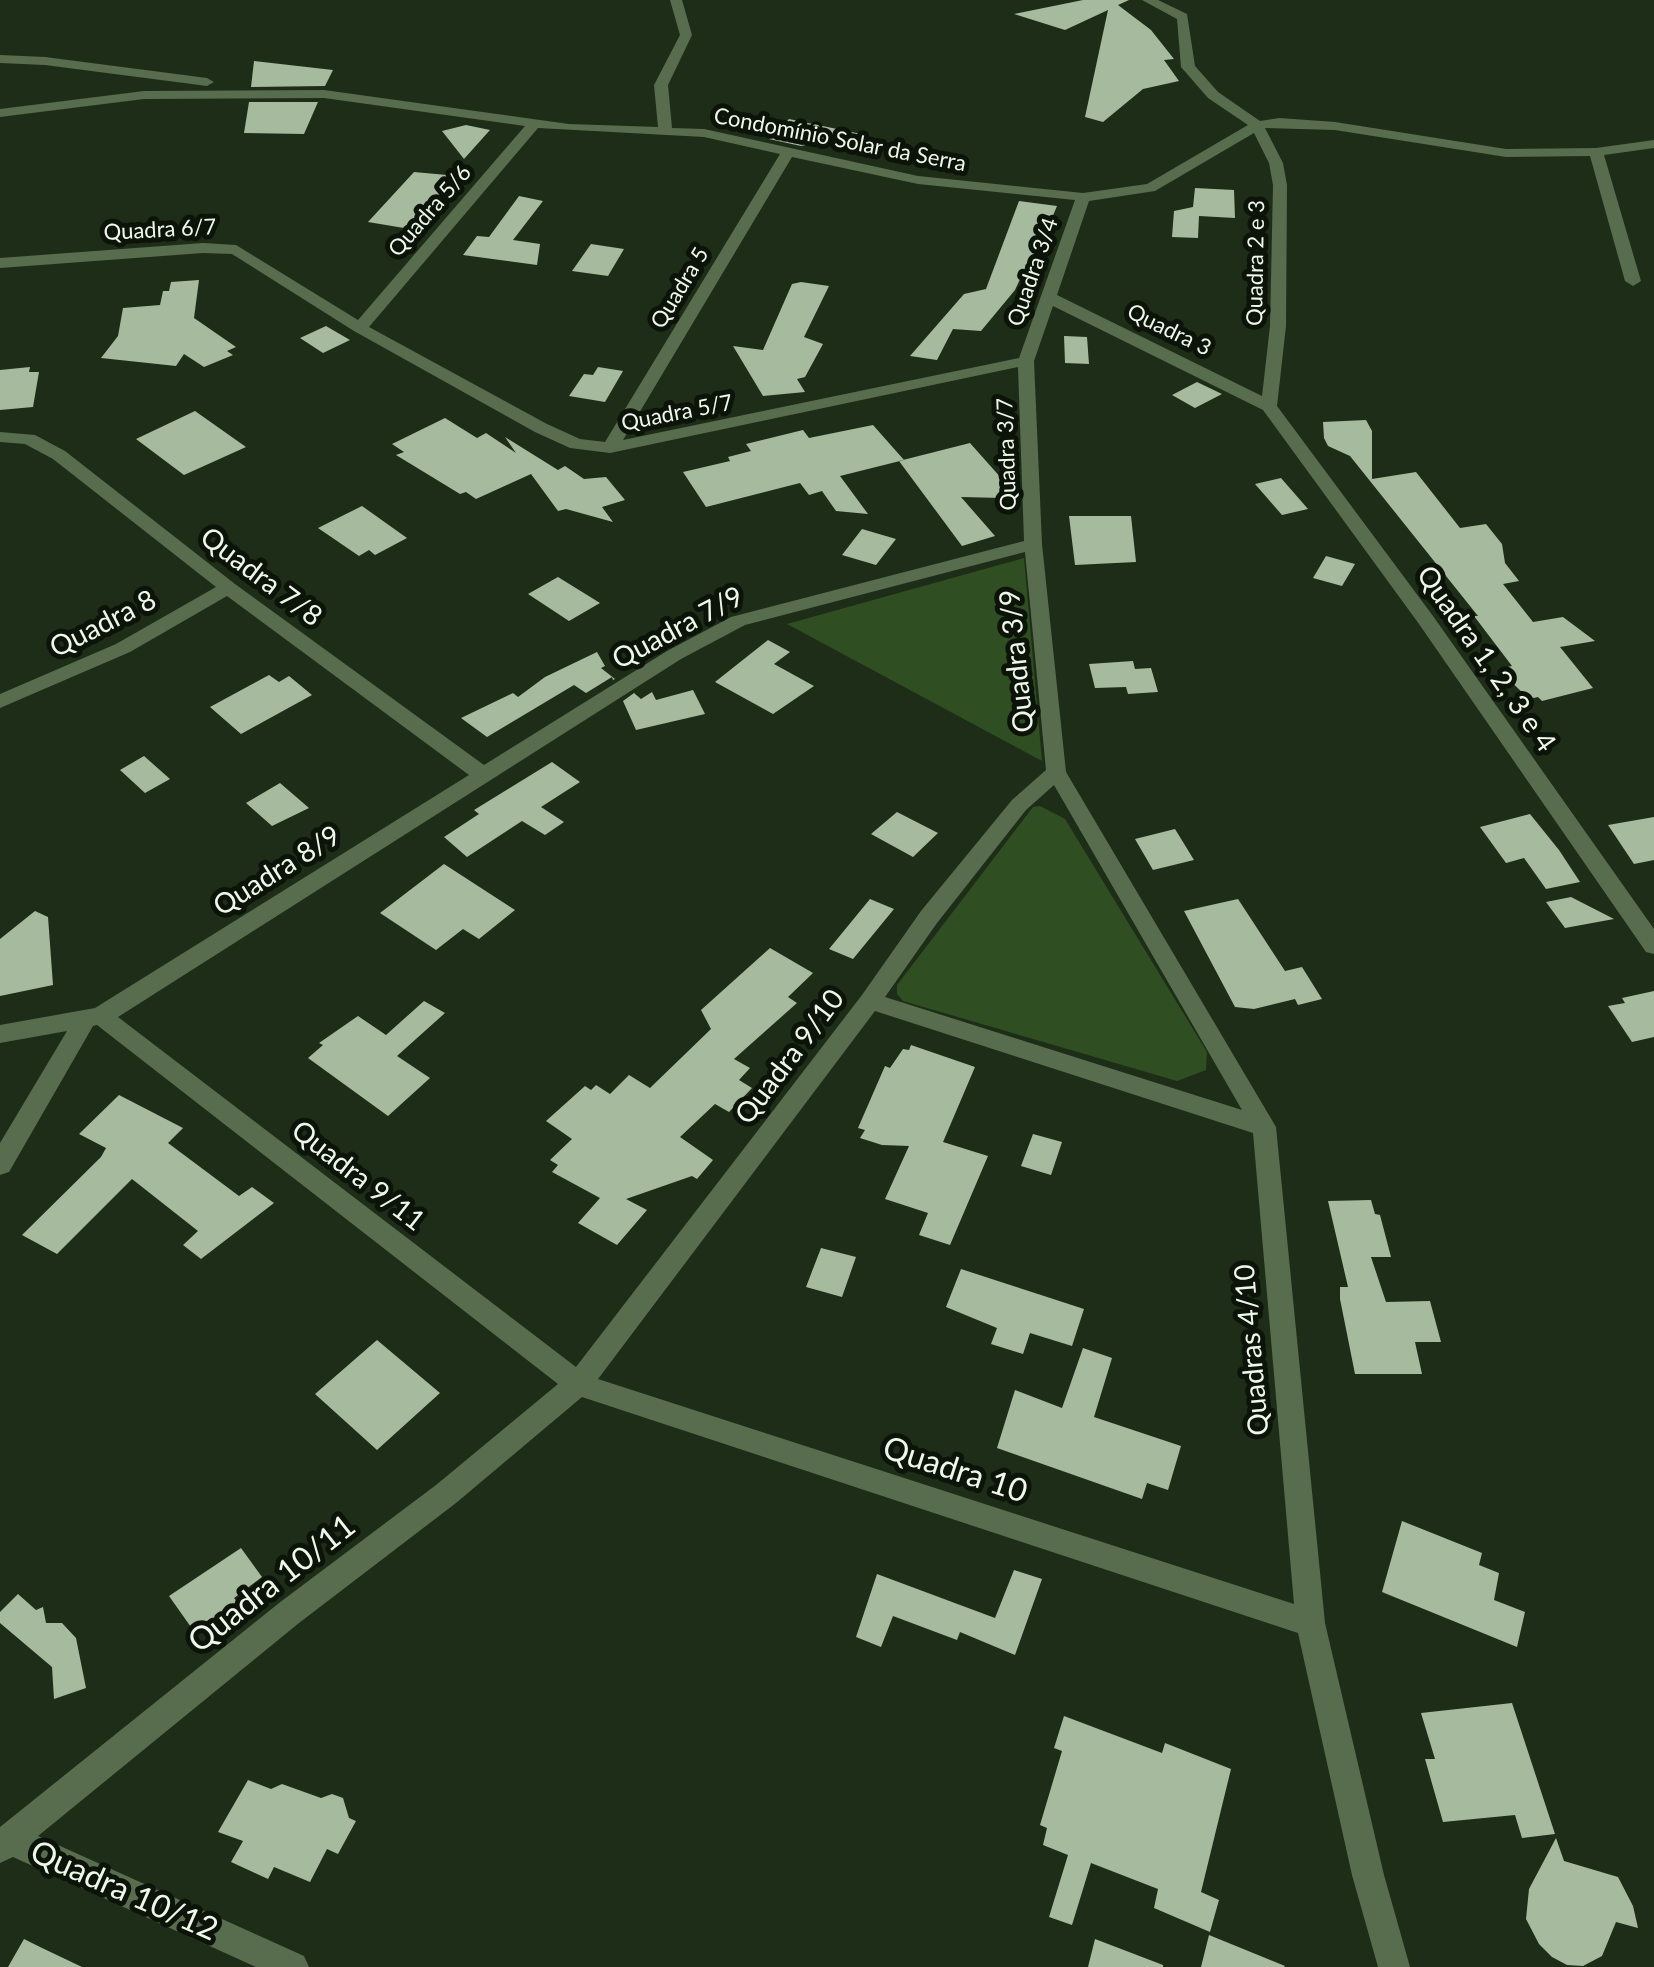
<!DOCTYPE html>
<meta charset="utf-8">
<style>
body{margin:0}
canvas{display:block;background:#1d2d17}
</style>
<canvas width="1654" height="1967"></canvas>
<script>
const ctx = document.querySelector('canvas').getContext('2d');
ctx.lineJoin = 'round';
function fillPath(path, color) { ctx.fillStyle = color; ctx.fill(path, 'evenodd'); }
const toPath = rows => new Path2D(rows.map(r => 'M' + r).join(''));
function label(font, color, halo, rows, align = 'center') {
  ctx.font = font + ' Lato,sans-serif'; ctx.lineWidth = 10; ctx.setLineDash([]); ctx.textBaseline = 'middle'; ctx.strokeStyle = halo; ctx.fillStyle = color; for (const [text, x, y, turn = 0] of rows) {
    ctx.save(); ctx.translate(x, y); ctx.rotate((+turn || 0) * Math.PI / 180); ctx.textAlign = isNaN(turn) ? turn : align; if (halo) ctx.strokeText(text, 0, 0); ctx.fillText(text, 0, 0); ctx.restore();
  }
}
const green = toPath([
 [1024,558,1042,761,787,624],
 [1040,806,1065,819,1207,1052,1206,1070,1177,1081,903,1001,897,994,897,985,1033,807]
]);
const building = toPath([
 [1083,0,1129,0,1118,5,1151,30,1174,59,1164,60,1179,81,1143,89,1103,122,1085,117,1108,10,1065,30,1014,14],
 [254,61,333,70,325,86,251,87],
 [249,102,318,102,304,134,244,133],
 [789,119,861,134,801,146,769,139],
 [466,125,490,130,464,159,442,131],
 [414,172,458,176,410,229,368,222],
 [1195,188,1234,190,1235,218,1199,216,1198,238,1172,237,1174,211,1193,207],
 [519,196,543,201,513,240,540,244,537,265,463,255,477,236,489,237],
 [1019,201,1057,206,1027,278,1021,277,1015,290,981,331,953,329,937,360,910,356,964,294,986,289],
 [591,244,624,249,608,276,572,271],
 [199,280,194,318,236,347,227,351,233,355,204,367,184,354,176,366,101,358,118,336,123,308,160,305,163,291,169,291,171,282],
 [801,282,829,286,804,337,823,344,805,377,797,379,805,392,763,396,733,346,763,350,792,284],
 [326,326,350,340,323,353,300,338],
 [1064,336,1087,337,1089,364,1065,363],
 [30,367,29,372,39,372,33,407,0,410,0,370],
 [598,367,623,371,605,402,569,396,584,374,593,375],
 [1197,382,1222,394,1195,408,1172,395],
 [195,411,246,447,184,475,136,439],
 [445,418,477,438,486,433,516,453,505,437,558,470,565,466,584,479,606,477,625,500,602,507,613,522,566,509,558,511,531,474,476,499,466,492,460,494,396,455,404,452,392,444],
 [1366,420,1372,431,1372,479,1416,472,1460,528,1486,524,1502,544,1505,563,1519,581,1503,584,1533,622,1563,617,1595,641,1560,647,1593,688,1542,701,1538,697,1529,699,1498,669,1512,666,1474,616,1478,616,1350,456,1328,446,1324,438,1323,422],
 [873,425,904,460,840,476,868,514,836,511,822,491,809,495,800,483,706,507,683,472,730,461,728,457,751,451,746,444,803,430,809,438],
 [970,443,1002,479,1003,498,961,497,995,536,962,546,899,461],
 [1281,478,1308,509,1282,515,1255,484],
 [362,506,407,538,375,555,369,550,359,556,318,528],
 [1069,516,1131,516,1136,562,1075,565],
 [862,529,896,539,876,565,842,555],
 [1326,556,1355,564,1342,586,1313,578],
 [558,577,600,603,569,621,528,594],
 [768,640,790,652,774,664,814,686,773,714,715,682],
 [597,652,605,666,601,668,615,679,613,680,612,677,586,693,574,685,487,737,461,718,513,693,518,697,545,677],
 [1133,661,1135,669,1151,668,1158,692,1128,694,1126,687,1095,688,1089,664],
 [269,675,279,682,289,676,312,695,241,734,210,707],
 [693,690,705,714,636,730,623,701,634,693,641,699,652,692,656,700],
 [144,756,170,779,145,793,120,770],
 [552,762,580,782,541,807,564,822,545,835,522,821,467,857,444,837,479,814,474,810],
 [280,783,309,808,272,826,246,803],
 [897,812,938,833,913,857,871,834],
 [1530,814,1559,850,1580,882,1546,889,1524,858,1506,863,1480,827],
 [1654,817,1654,860,1634,864,1608,825],
 [1175,829,1194,860,1153,870,1135,839],
 [444,864,515,910,479,939,463,929,436,950,380,913],
 [1571,897,1614,919,1565,928,1546,902],
 [870,899,894,909,853,959,829,949],
 [1238,899,1285,971,1302,967,1322,999,1298,1005,1295,999,1254,1009,1235,1007,1184,911],
 [35,911,48,917,53,985,0,996,0,939],
 [770,948,813,973,788,997,797,1003,734,1059,750,1068,739,1080,752,1088,729,1112,715,1104,680,1137,713,1160,697,1179,692,1176,626,1199,647,1210,617,1245,578,1223,600,1198,552,1172,558,1165,550,1160,572,1139,546,1121,585,1086,591,1090,596,1085,610,1094,629,1075,650,1088,711,1029,701,1010],
 [1654,991,1654,1037,1632,1042,1608,1006,1625,1003,1622,998],
 [424,1001,445,1013,397,1056,430,1078,388,1116,308,1058,323,1045,319,1043,358,1016,386,1035],
 [911,1045,975,1067,943,1142,988,1156,950,1245,919,1235,928,1213,885,1199,909,1146,882,1145,860,1138,865,1130,858,1128,885,1066,890,1068,903,1049,909,1050],
 [119,1095,183,1128,168,1143,239,1196,252,1187,274,1203,201,1259,183,1245,198,1231,132,1179,57,1254,22,1235,101,1157,106,1148,79,1134],
 [1033,1134,1062,1142,1051,1175,1021,1166],
 [1371,1200,1375,1214,1380,1215,1391,1257,1371,1257,1386,1302,1430,1301,1441,1342,1415,1342,1422,1374,1355,1374,1340,1299,1340,1287,1348,1287,1328,1201],
 [821,1248,856,1257,842,1297,806,1287],
 [961,1269,1084,1309,1072,1346,1030,1333,1023,1354,991,1344,997,1328,946,1307],
 [377,1340,440,1393,377,1450,315,1394],
 [1083,1348,1112,1358,1094,1417,1181,1446,1168,1490,1147,1483,1142,1499,997,1448,1015,1390,1062,1408],
 [1402,1521,1482,1553,1479,1565,1499,1573,1494,1600,1525,1612,1517,1647,1382,1592],
 [241,1548,262,1577,234,1598,240,1605,208,1632,202,1623,193,1630,169,1596],
 [1014,1570,1042,1579,1015,1655,960,1632,957,1640,893,1616,881,1647,856,1637,877,1574,995,1618],
 [18,1594,36,1610,43,1607,46,1623,62,1623,76,1638,86,1688,54,1699,52,1667,0,1623,0,1612],
 [1512,1703,1555,1834,1522,1838,1515,1815,1443,1822,1425,1759,1435,1759,1421,1713],
 [1064,1716,1162,1753,1165,1743,1231,1769,1201,1892,1219,1900,1210,1932,1154,1908,1158,1889,1091,1863,1072,1925,1049,1917,1068,1855,1043,1845,1047,1828,1040,1825,1062,1751,1054,1748],
 [248,1780,271,1789,282,1784,321,1798,332,1794,343,1798,349,1818,356,1821,338,1854,327,1849,310,1882,274,1867,268,1879,231,1862,243,1841,218,1832],
 [1556,1838,1564,1861,1618,1877,1633,1906,1638,1928,1616,1922,1602,1956,1583,1966,1567,1965,1552,1957,1539,1944,1526,1919,1529,1889],
 [1209,1935,1285,1966,1284,1967,1201,1967],
 [24,1939,40,1947,82,1967,8,1967],
 [1095,1939,1163,1965,1163,1967,1088,1967]
]);
const street = toPath([
 [670,0,682,0,692,35,668,85,672,128,704,129,918,176,1083,193,1147,184,1248,125,1208,98,1181,67,1177,19,1142,0,1158,0,1187,14,1195,66,1218,92,1260,121,1279,118,1335,122,1506,149,1596,148,1654,140,1654,148,1604,155,1641,281,1633,286,1625,281,1590,156,1506,157,1335,130,1265,128,1283,163,1287,185,1286,326,1277,406,1433,616,1654,929,1654,954,1646,952,1419,624,1263,410,1053,306,1034,361,1042,544,1066,772,1276,1127,1325,1623,1384,1875,1410,1967,1378,1967,1352,1875,1298,1633,582,1397,456,1503,299,1623,38,1836,304,1956,309,1967,256,1967,13,1857,0,1863,0,1827,279,1603,436,1485,558,1384,97,1025,93,1026,9,1172,0,1175,0,1143,67,1031,0,1043,0,1025,95,1008,469,775,227,596,130,652,0,708,0,694,116,644,216,587,53,459,25,444,0,442,0,432,35,435,65,451,235,584,484,765,667,651,731,617,1024,541,1018,367,610,453,570,448,535,432,354,331,232,254,203,253,0,268,0,258,203,243,236,245,358,320,525,126,324,98,144,99,0,117,0,109,144,91,324,90,569,124,658,127,654,85,680,35,670,0],
 [538,128,704,137,780,154,605,442,580,439,547,424,369,327,538,128],
 [1254,133,1269,163,1273,185,1270,326,1262,396,1057,295,1089,201,1155,191,1254,133],
 [792,157,918,184,1075,200,1019,358,623,440,792,157],
 [1025,552,1046,770,1012,800,921,911,862,995,576,1367,118,1017,681,659,745,625,1025,552],
 [1054,785,1242,1110,885,997,937,923,1026,810,1054,785],
 [875,1011,1253,1133,1294,1604,598,1379,875,1011],
 [0,55,45,57,207,78,214,82,207,86,45,65,0,63,0,55]
]);
const farStreetnames = [
 ["Condomínio Solar da Serra",840,140,11],
 ["Quadra 5/6",430,211,-49],
 ["Quadra 6/7",160,230,-3],
 ["Quadra 2 e 3",1256,263,-89],
 ["Quadra 3/4",1033,272,-71],
 ["Quadra 5",680,288,-59],
 ["Quadra 3",1169,330,26],
 ["Quadra 5/7",677,413,-11],
 ["Quadra 3/7",1007,454,-92]
];
const streetNames = [
 ["Quadra 7/8",261,577,37],
 ["Quadra 8",103,624,-27],
 ["Quadra 7/9",678,628,-28],
 ["Quadra 1, 2, 3 e 4",1486,659,55],
 ["Quadra 3/9",1017,661,-96],
 ["Quadra 8/9",277,871,-32],
 ["Quadra 9/10",790,1057,-53],
 ["Quadra 9/11",358,1176,38],
 ["Quadras 4/10",1252,1350,-95]
];
const nearStreetnames = [
 ["Quadra 10",955,1470,18],
 ["Quadra 10/11",272,1584,-38],
 ["Quadra 10/12",124,1891,24]
];
fillPath(green, '#2f4e21');
fillPath(building, '#a6ba9e');
fillPath(street, '#576d4e');
label('22px', '#eef8ea', '#0c1309', farStreetnames);
label('28px', '#eef8ea', '#0c1309', streetNames);
label('32px', '#eef8ea', '#0c1309', nearStreetnames);
</script>
